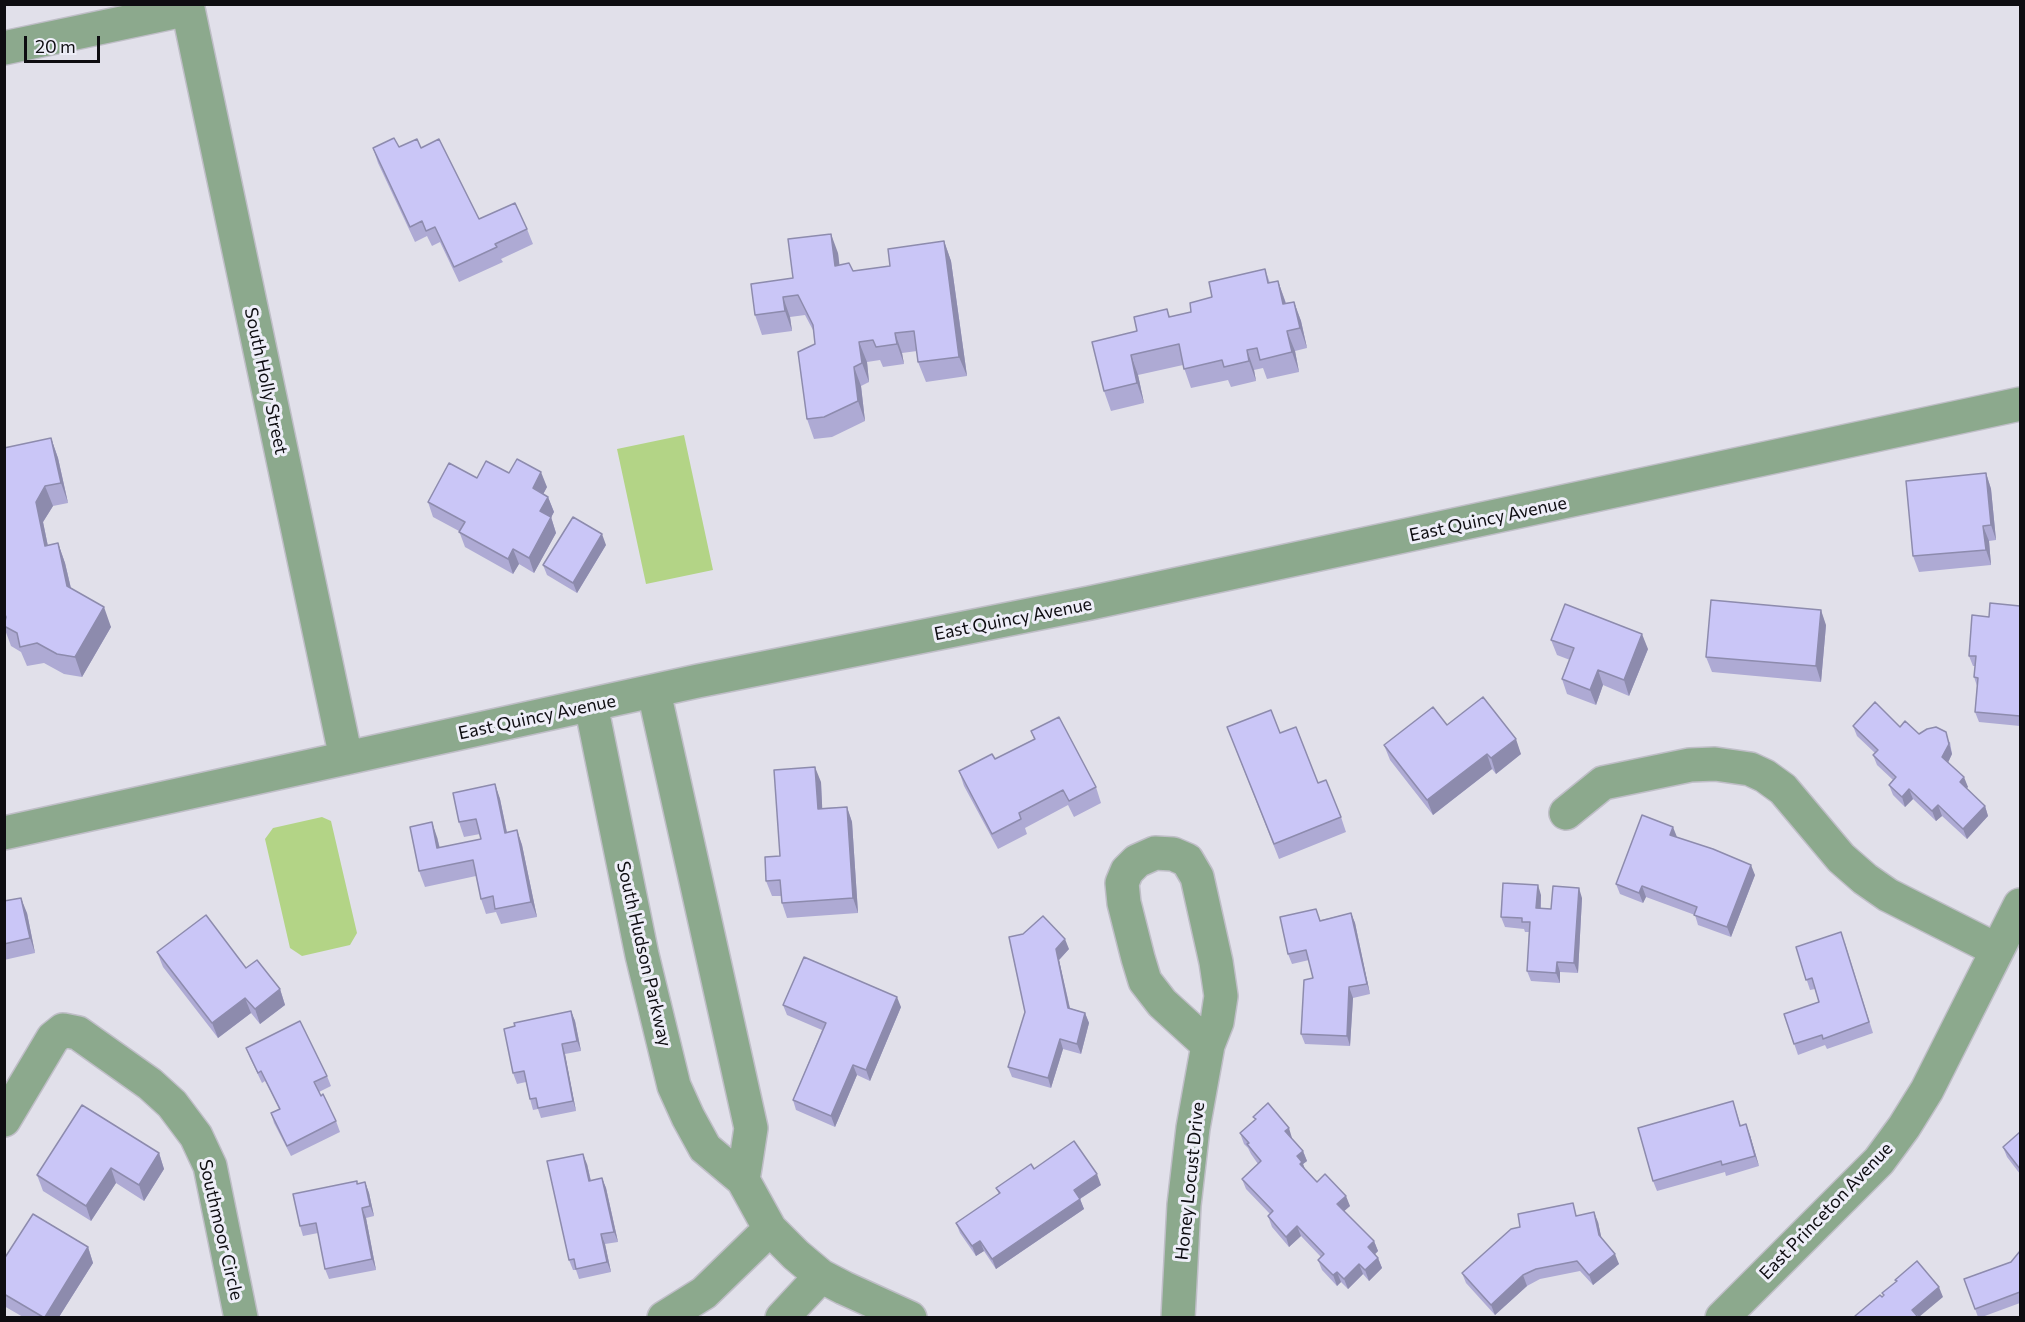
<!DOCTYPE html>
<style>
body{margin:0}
#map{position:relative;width:2025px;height:1322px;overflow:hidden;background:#e1e0ea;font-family:Commissioner,sans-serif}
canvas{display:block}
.frame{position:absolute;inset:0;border:6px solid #0e0d11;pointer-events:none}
.scale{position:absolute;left:24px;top:36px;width:76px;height:27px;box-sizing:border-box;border:3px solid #0e0d11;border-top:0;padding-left:8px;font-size:18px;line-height:21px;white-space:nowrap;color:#0e0d11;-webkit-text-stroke:4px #eeeef8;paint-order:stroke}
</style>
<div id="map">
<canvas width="2025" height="1322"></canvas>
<div class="frame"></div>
<div class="scale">20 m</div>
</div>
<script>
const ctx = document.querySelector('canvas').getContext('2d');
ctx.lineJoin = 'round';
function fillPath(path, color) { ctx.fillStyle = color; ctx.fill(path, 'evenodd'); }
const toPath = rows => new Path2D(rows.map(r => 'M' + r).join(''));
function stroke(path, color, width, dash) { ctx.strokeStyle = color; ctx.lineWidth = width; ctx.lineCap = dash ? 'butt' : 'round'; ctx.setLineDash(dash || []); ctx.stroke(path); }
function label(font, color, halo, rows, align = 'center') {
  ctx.font = font + ' Commissioner,sans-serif'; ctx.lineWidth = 6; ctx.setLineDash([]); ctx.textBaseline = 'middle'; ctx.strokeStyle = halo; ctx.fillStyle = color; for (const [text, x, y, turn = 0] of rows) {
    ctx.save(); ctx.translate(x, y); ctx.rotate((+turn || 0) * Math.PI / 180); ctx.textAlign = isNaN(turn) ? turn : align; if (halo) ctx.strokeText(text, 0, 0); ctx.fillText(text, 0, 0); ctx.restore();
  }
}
const green = toPath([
 [684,435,713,570,646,584,617,449],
 [322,817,331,821,357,933,350,945,302,956,290,948,265,839,273,828]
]);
const minor = toPath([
 [187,4,346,758],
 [4,48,188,9],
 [654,692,751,1128,743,1180],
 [591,705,642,955,674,1086,688,1117,705,1148,743,1180,770,1229,796,1255,821,1276,844,1288,910,1318],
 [1566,813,1603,783,1690,765,1715,764,1750,769,1765,776,1783,789,1841,858,1865,879,1888,895,1997,950],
 [4,833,698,681,1090,603,2020,404],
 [4,1120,53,1038,63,1030,78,1033,150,1084,172,1104,196,1136,210,1166,241,1318],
 [664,1318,704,1293,770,1229],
 [782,1318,821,1276],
 [1178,1318,1184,1205,1193,1128,1208,1045,1217,1022,1221,996,1216,962,1197,877,1187,860,1173,854,1155,853,1137,861,1127,871,1122,883,1124,903,1138,958,1145,981,1162,1003,1208,1045],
 [1722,1318,1879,1161,1904,1127,1927,1090,2020,905]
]);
const wall = toPath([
 [399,147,421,148,479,219,527,229,533,244,501,259,503,262,459,282,440,242,432,246,427,236,415,242,378,163,373,148],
 [944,241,951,261,967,376,926,382,918,362,917,351,902,353,904,364,883,367,880,360,867,362,869,382,861,386,865,421,832,437,814,439,807,419,815,344,814,332,805,315,790,317,792,331,762,335,755,315,793,278,838,253,839,265,853,271,890,266],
 [1265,269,1270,283,1278,281,1286,303,1294,302,1301,321,1307,348,1295,351,1299,372,1267,379,1263,368,1254,370,1256,381,1231,387,1228,380,1191,388,1183,365,1138,375,1144,403,1111,411,1104,391,1137,331,1167,309,1170,317,1191,312,1212,297],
 [51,438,58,458,68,503,53,506,43,522,48,546,58,543,65,563,71,588,111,627,82,677,64,674,44,663,27,666,21,652,11,646,4,627,6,617],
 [509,473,547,487,543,494,548,497,554,512,551,517,556,533,534,573,519,564,513,574,465,547,459,531,433,517,428,502,477,478],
 [1986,473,1991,489,1996,540,1989,541,1991,565,1919,572,1913,556],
 [606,545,577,593,547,575,543,565],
 [2020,606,2020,726,1979,722,1975,712,1977,686,1974,677,1975,666,1973,666,1969,656,1989,617],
 [1826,625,1821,682,1712,672,1706,657],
 [1551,640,1648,649,1629,696,1603,685,1596,705,1567,694,1562,679,1570,660,1557,655],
 [1447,725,1521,754,1496,774,1492,769,1433,815,1390,760,1384,745],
 [1853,726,1900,727,1919,734,1950,742,1952,754,1948,762,1968,787,1966,789,1985,806,1988,816,1967,839,1942,816,1936,821,1913,799,1905,807,1893,795,1889,785,1893,780,1877,765,1873,755,1875,753,1857,736],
 [1227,727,1280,733,1318,783,1341,817,1346,832,1279,859],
 [1031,731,1096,787,1101,803,1074,817,1068,805,1025,828,1027,834,998,849,964,786,959,771,995,759,1034,739],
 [821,782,822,808,847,807,852,822,858,913,787,918,782,903,781,896,772,896,766,881],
 [495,784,500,799,507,832,517,830,522,845,537,917,501,924,496,912,486,914,481,899,476,876,425,887,419,871,437,837,440,848,481,839,480,834,464,837,459,822],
 [1676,837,1755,875,1731,937,1698,925,1695,915,1646,897,1643,903,1620,894,1616,884],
 [1541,895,1541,908,1551,909,1582,898,1578,973,1560,972,1560,983,1531,981,1527,971,1529,932,1525,932,1524,929,1505,927,1501,917],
 [4,901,27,913,35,953,4,960],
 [1351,913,1355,923,1370,994,1353,998,1350,1046,1305,1044,1301,1034,1313,978,1309,960,1292,964,1288,954,1321,920],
 [1009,937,1069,949,1059,960,1070,1008,1085,1013,1089,1023,1081,1054,1063,1049,1051,1088,1012,1077,1008,1067,1025,1012],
 [1845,943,1873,1033,1827,1049,1825,1045,1798,1055,1784,1014,1819,1002,1815,989,1810,990,1796,947],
 [157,952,246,968,280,989,285,1005,260,1024,251,1013,218,1038,163,967],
 [783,1005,901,1007,870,1081,857,1075,835,1127,796,1110,793,1100,822,1030,787,1015],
 [571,1011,575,1021,581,1051,565,1054,576,1111,541,1118,538,1109,533,1110,530,1099,526,1082,517,1084,513,1073],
 [246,1048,327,1076,331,1086,319,1092,336,1121,340,1132,291,1156,274,1123,271,1113,279,1109,265,1081,262,1083,250,1058],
 [1733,1101,1741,1126,1750,1135,1759,1166,1726,1176,1725,1172,1657,1191,1653,1181],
 [1253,1117,1292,1138,1292,1139,1303,1151,1307,1161,1303,1164,1305,1169,1317,1182,1350,1206,1344,1211,1374,1241,1378,1251,1375,1254,1378,1258,1382,1268,1369,1281,1363,1274,1348,1289,1341,1282,1337,1286,1322,1270,1318,1260,1321,1257,1301,1236,1289,1247,1272,1227,1268,1216,1270,1214,1246,1189,1242,1179,1258,1164,1251,1154,1248,1148,1244,1144,1240,1133,1255,1120],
 [2020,1132,2020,1174,2007,1157,2003,1147],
 [159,1153,164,1169,144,1201,116,1183,91,1221,43,1191,37,1175],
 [587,1164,591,1181,602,1178,606,1188,618,1242,605,1244,611,1272,579,1279,576,1270,573,1270,569,1260],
 [1034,1169,1101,1185,1080,1199,1084,1209,996,1269,984,1251,976,1256,960,1233,956,1223,999,1194,996,1188],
 [365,1182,369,1193,374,1216,366,1218,376,1270,329,1279,325,1269,318,1233,303,1236,300,1226,358,1184],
 [1577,1216,1598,1222,1601,1237,1619,1264,1593,1285,1580,1271,1540,1279,1527,1286,1495,1315,1466,1283,1462,1273],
 [88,1247,93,1263,59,1317,23,1317,4,1306,4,1259],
 [2020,1251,2020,1303,1982,1317,1978,1317,1964,1279,2011,1262]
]);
const shadedWall = toPath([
 [831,234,838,253,842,285,835,266],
 [944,241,951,261,967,376,959,357],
 [1278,281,1285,301,1290,324,1283,304],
 [783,297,790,317,792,331,785,311],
 [1294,302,1301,321,1307,348,1300,328],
 [1287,331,1295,351,1299,372,1292,352],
 [895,333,902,353,904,364,897,344],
 [859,342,867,362,869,382,862,363],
 [1247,350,1254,370,1256,381,1249,361],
 [1131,355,1138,375,1144,403,1137,383],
 [854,367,861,386,865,421,858,401],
 [51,438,58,458,68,503,61,483],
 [541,472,547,487,538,504,533,488],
 [1986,473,1991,489,1996,540,1991,525],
 [45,486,53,506,43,522,52,566,45,546,36,502],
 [548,497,554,512,546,527,540,511],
 [551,517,556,533,534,573,529,558],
 [1983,526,1989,541,1991,565,1986,550],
 [602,534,606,545,577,593,573,583],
 [58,543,65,563,75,606,67,586],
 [513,549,519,564,513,574,508,559],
 [104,607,111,627,82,677,75,657],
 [1821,610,1826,625,1821,682,1816,666],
 [1642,634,1648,649,1629,696,1624,680],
 [1598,670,1603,685,1596,705,1590,690],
 [1946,732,1952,754,1946,767,1942,757],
 [1516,739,1521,754,1496,774,1491,758],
 [1487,754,1492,769,1433,815,1427,800],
 [815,767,821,782,823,824,818,809],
 [1964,777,1968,787,1963,792,1960,782],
 [495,784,500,799,510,848,505,833],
 [1909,789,1913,799,1905,807,1902,797],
 [1938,805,1942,816,1936,821,1932,811],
 [1985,806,1988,816,1967,839,1963,829],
 [847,807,852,822,858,913,853,898],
 [432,822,437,837,443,863,437,848],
 [1673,827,1677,837,1670,835],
 [517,830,522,845,537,917,531,902],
 [1751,865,1755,875,1731,937,1727,927],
 [1538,885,1541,895,1540,918,1536,908],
 [1642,886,1646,897,1643,903,1639,893],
 [1579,888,1582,898,1578,973,1574,963],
 [21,898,27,913,35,953,30,938],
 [1351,913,1355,923,1370,994,1367,984],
 [1065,939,1069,949,1059,960,1072,1018,1068,1008,1056,949],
 [1557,962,1560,972,1560,983,1556,973],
 [1349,987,1353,998,1350,1046,1347,1036],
 [280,989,285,1005,260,1024,255,1009],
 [897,997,901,1007,870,1081,866,1070],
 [245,998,251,1013,218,1038,212,1023],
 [571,1011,575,1021,581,1051,577,1041],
 [1085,1013,1089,1023,1081,1054,1077,1044],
 [1060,1039,1063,1049,1051,1088,1048,1078],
 [562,1044,565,1054,576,1111,573,1101],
 [853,1065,857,1075,835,1127,831,1116],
 [1746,1124,1750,1135,1759,1166,1755,1156],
 [1289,1128,1292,1138,1288,1142,1285,1131],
 [1303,1151,1307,1161,1303,1164,1306,1172,1304,1174,1297,1156],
 [159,1153,164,1169,144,1201,139,1185],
 [583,1154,587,1164,593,1191,589,1181],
 [111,1168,116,1183,91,1221,86,1206],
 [1097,1174,1101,1185,1078,1200,1074,1190],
 [602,1178,606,1188,618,1242,614,1232],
 [365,1182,369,1193,374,1216,370,1206],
 [1346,1196,1350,1206,1341,1214,1337,1204],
 [1080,1199,1084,1209,996,1269,992,1259],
 [362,1208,366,1218,376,1270,372,1259],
 [1594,1212,1598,1222,1603,1245,1599,1235],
 [1297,1226,1301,1236,1289,1247,1286,1237],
 [601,1234,605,1244,611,1272,607,1262],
 [980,1241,984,1251,976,1256,972,1246],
 [1374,1241,1378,1251,1372,1257,1368,1247],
 [88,1247,93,1263,59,1317,45,1317],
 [1615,1254,1619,1264,1593,1285,1589,1275],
 [1378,1258,1382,1268,1369,1281,1365,1270],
 [1359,1264,1363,1274,1348,1289,1344,1279],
 [1337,1272,1341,1282,1337,1286,1333,1275],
 [1523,1275,1527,1286,1495,1315,1491,1305],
 [1939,1287,1943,1297,1919,1317,1912,1310]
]);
const building = toPath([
 [394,138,399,147,417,139,421,148,439,139,479,219,515,203,527,229,495,244,497,247,454,267,435,227,426,231,422,221,410,227,373,148,394,138],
 [831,234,835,266,849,263,853,271,890,266,888,249,944,241,959,357,918,362,914,331,895,333,897,344,876,347,873,340,859,342,862,363,854,367,858,401,824,417,807,419,798,352,815,344,813,325,798,295,783,297,785,311,755,315,751,284,793,278,788,239,831,234],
 [1265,269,1268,283,1278,281,1283,304,1294,302,1300,328,1287,331,1292,352,1260,360,1257,348,1247,350,1249,361,1224,367,1222,360,1184,369,1179,344,1131,355,1137,383,1104,391,1092,342,1137,331,1134,317,1167,309,1169,317,1191,312,1190,303,1212,297,1209,282,1265,269],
 [51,438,61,483,45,486,36,502,45,546,58,543,67,586,104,607,75,657,57,654,37,643,20,647,17,633,4,626,6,617,4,612,4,448,51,438],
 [517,459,541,472,533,488,548,497,540,511,551,517,529,558,513,549,508,559,459,532,465,522,428,502,449,463,477,478,486,461,509,473,517,459],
 [1986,473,1991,525,1983,526,1986,550,1913,556,1906,481,1986,473],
 [573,517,602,534,573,583,543,565,573,517],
 [1711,600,1821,610,1816,666,1706,657,1711,600],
 [1990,603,2020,606,2020,716,1975,712,1978,678,1974,677,1976,656,1969,656,1972,615,1989,617,1990,603],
 [1565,604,1642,634,1624,680,1598,670,1590,690,1562,679,1574,648,1551,640,1565,604],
 [1483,697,1516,739,1491,758,1487,754,1427,800,1384,745,1433,707,1447,725,1483,697],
 [1875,702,1900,727,1905,721,1919,734,1927,729,1936,727,1946,732,1949,744,1942,757,1964,777,1960,782,1985,806,1963,829,1938,805,1932,811,1909,789,1902,797,1889,785,1896,777,1873,755,1878,750,1853,726,1875,702],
 [1271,710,1280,733,1296,727,1318,783,1326,780,1341,817,1274,844,1227,727,1271,710],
 [1059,717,1096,787,1069,801,1063,790,1019,813,1021,819,992,834,959,771,992,754,995,759,1035,739,1031,731,1059,717],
 [815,767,818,809,847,807,853,898,782,903,780,880,766,881,765,857,780,856,774,770,815,767],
 [495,784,505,833,517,830,531,902,495,909,493,896,481,899,473,860,419,871,410,827,432,822,437,848,481,839,476,819,459,822,453,793,495,784],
 [1642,815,1673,827,1670,835,1713,849,1751,865,1727,927,1694,915,1697,907,1642,886,1639,893,1616,884,1642,815],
 [1503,883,1538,885,1536,908,1551,909,1553,886,1579,888,1574,963,1557,962,1556,973,1527,971,1530,922,1522,922,1522,918,1501,917,1503,883],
 [21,898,30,938,4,944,4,901,21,898],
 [1316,909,1320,921,1351,913,1367,984,1349,987,1347,1036,1301,1034,1304,980,1313,978,1306,950,1288,954,1280,917,1316,909],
 [206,915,246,968,257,960,280,989,255,1009,245,998,212,1023,157,952,206,915],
 [1043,916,1065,939,1056,949,1068,1008,1085,1013,1077,1044,1060,1039,1048,1078,1008,1067,1025,1012,1009,937,1023,934,1043,916],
 [1841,932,1869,1022,1823,1039,1822,1035,1794,1044,1784,1014,1819,1002,1812,978,1806,980,1796,947,1841,932],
 [804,957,897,997,866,1070,853,1065,831,1116,793,1100,826,1023,783,1005,804,957],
 [571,1011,577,1041,562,1044,573,1101,538,1108,536,1098,530,1099,524,1071,513,1073,504,1029,515,1026,514,1023,571,1011],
 [300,1021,327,1076,314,1082,321,1096,323,1094,336,1121,287,1146,271,1113,280,1109,261,1071,258,1073,246,1048,300,1021],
 [1733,1101,1740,1126,1746,1124,1755,1156,1722,1165,1721,1161,1653,1181,1638,1128,1733,1101],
 [1268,1103,1289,1128,1285,1131,1303,1151,1297,1156,1302,1162,1300,1164,1317,1182,1325,1174,1346,1196,1337,1204,1374,1241,1368,1247,1378,1258,1365,1270,1359,1264,1344,1279,1337,1272,1333,1275,1318,1260,1324,1254,1297,1226,1286,1237,1268,1216,1273,1211,1242,1179,1261,1161,1247,1144,1249,1143,1240,1133,1256,1119,1253,1117,1268,1103],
 [82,1105,159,1153,139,1185,111,1168,86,1206,37,1175,82,1105],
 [2020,1132,2020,1169,2003,1147,2020,1132],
 [1074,1141,1097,1174,1074,1190,1080,1199,992,1259,980,1241,972,1246,956,1223,1000,1193,996,1188,1031,1164,1034,1169,1074,1141],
 [583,1154,589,1181,602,1178,614,1232,601,1234,607,1262,576,1269,574,1259,569,1260,547,1161,583,1154],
 [357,1181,357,1184,365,1182,370,1206,362,1208,372,1259,325,1269,316,1223,300,1226,293,1194,357,1181],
 [1573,1203,1576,1216,1594,1212,1599,1235,1615,1254,1589,1275,1577,1261,1536,1269,1523,1275,1491,1305,1462,1273,1511,1229,1520,1227,1518,1214,1573,1203],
 [33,1214,88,1247,45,1317,43,1317,4,1294,4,1259,33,1214],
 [2020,1251,2020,1292,1975,1309,1964,1279,2011,1262,2020,1251],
 [1917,1261,1939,1287,1912,1310,1918,1317,1857,1317,1855,1316,1880,1295,1882,1297,1884,1295,1882,1293,1897,1281,1895,1280,1917,1261]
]);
const streetNames = [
 ["South Holly Street",266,381,78],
 ["East Quincy Avenue",1488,519,-12],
 ["East Quincy Avenue",1013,619,-11],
 ["East Quincy Avenue",537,717,-12],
 ["South Hudson Parkway",644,954,77],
 ["Honey Locust Drive",1190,1181,-84],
 ["East Princeton Avenue",1826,1211,-46],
 ["Southmoor Circle",221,1230,77]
];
fillPath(green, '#b3d486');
stroke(minor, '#bfbec7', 36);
stroke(minor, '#8ca98d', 33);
fillPath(wall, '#aeaad4');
fillPath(shadedWall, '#8d8bad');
fillPath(building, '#cac6f7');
stroke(building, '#8d8bad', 1.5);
label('18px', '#0e0d11', '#eeeef8', streetNames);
</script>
